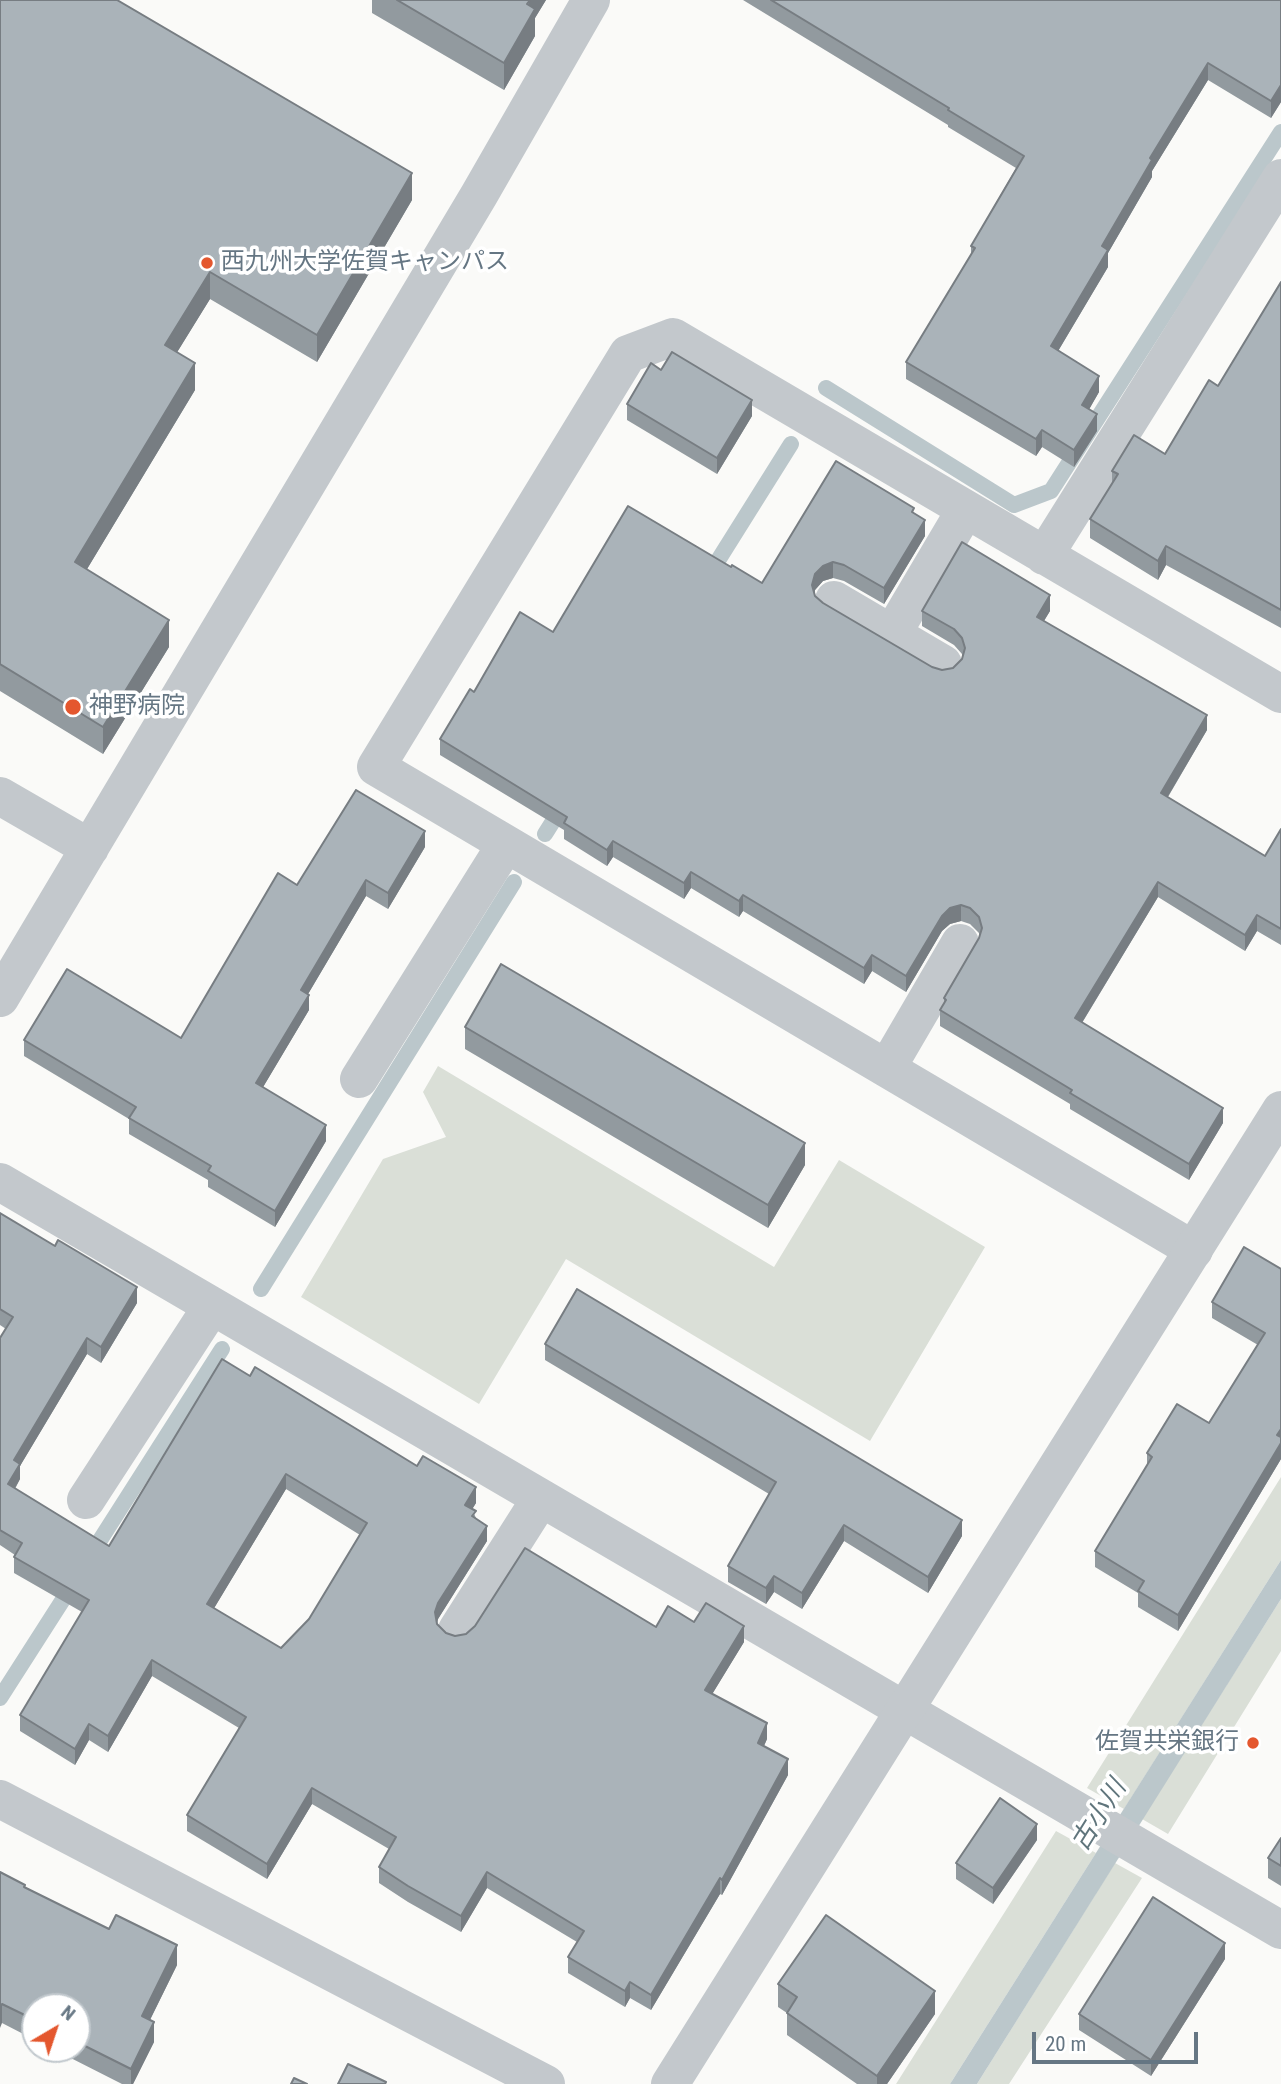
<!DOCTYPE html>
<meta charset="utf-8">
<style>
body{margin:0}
#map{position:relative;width:1281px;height:2084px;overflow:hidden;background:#fafaf8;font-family:"Roboto Condensed",sans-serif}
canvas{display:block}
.north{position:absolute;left:21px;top:1993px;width:70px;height:70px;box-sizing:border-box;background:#fff;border:2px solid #c1c8cd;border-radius:50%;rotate:39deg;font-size:19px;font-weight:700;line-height:28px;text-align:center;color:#657683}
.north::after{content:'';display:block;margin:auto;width:24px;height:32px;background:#e4572e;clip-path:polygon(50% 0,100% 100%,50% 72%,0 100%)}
.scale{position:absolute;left:1032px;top:2032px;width:166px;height:32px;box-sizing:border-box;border:4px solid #657683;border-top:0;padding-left:9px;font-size:21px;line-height:24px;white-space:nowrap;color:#657683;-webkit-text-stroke:5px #fff;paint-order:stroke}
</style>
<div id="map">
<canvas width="1281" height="2084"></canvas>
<div class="north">N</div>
<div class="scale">20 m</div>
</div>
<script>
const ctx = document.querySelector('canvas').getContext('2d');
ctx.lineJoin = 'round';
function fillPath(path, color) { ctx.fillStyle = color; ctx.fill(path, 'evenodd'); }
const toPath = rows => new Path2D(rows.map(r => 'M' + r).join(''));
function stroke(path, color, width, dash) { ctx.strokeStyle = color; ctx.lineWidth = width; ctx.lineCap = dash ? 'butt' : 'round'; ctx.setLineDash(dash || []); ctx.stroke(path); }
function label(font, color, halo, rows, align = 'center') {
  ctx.font = font + ' "Roboto Condensed","Noto Sans JP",sans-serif'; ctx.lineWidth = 7; ctx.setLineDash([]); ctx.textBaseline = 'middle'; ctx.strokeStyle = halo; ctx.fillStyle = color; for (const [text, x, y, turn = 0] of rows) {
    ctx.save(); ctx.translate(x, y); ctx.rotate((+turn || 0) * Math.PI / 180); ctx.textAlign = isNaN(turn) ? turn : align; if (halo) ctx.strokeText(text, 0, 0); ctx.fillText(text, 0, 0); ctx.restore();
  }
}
const green = toPath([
 [438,1066,774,1267,839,1160,985,1247,870,1441,566,1259,479,1404,301,1297,383,1159,446,1137,423,1092],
 [1281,1477,1281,1560,1124,1809,1087,1788],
 [1281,1599,1281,1651,1168,1834,1142,1819],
 [1056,1831,1096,1853,950,2084,896,2084],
 [1115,1863,1142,1878,1009,2084,977,2084]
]);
const water = toPath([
 [1281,1560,1281,1599,977,2084,950,2084]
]);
const stream = toPath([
 [826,388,1014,505,1051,491,1281,132],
 [707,578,791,444],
 [545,834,562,807],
 [261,1289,514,882],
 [88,1559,222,1349],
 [0,1698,73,1584]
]);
const minor = toPath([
 [1044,556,1281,178],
 [834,600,943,664],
 [892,634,966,509],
 [0,796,90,848],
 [0,998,479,195,591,0],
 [887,1068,960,943],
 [359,1079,506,844],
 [0,1182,1281,1930],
 [1194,1250,376,767,628,354,673,337,1281,694],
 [86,1500,212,1306],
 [457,1630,541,1498],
 [0,1799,546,2084]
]);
const tertiary = toPath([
 [670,2084,1281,1110]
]);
const wall = toPath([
 [0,0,412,200,317,362,210,299,177,352,195,390,87,569,169,647,103,754,0,691],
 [372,0,546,0,535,18,535,36,504,90,372,13],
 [743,0,1281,0,1281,102,1271,118,1208,80,1152,171,1152,177,1108,253,1108,267,1058,351,1099,392,1089,409,1097,431,1074,467,1042,447,1036,456,906,379,906,362,971,255,971,246,1016,168,948,127,948,125],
 [1281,282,1281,628,1166,565,1158,580,1090,538,1090,519,1112,485,1112,471,1165,454,1218,386],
 [661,370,752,416,717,474,627,420,627,404],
 [914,513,925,536,884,604,844,581,833,578,823,581,815,590,815,596,823,603,932,667,942,670,953,668,962,659,962,654,954,645,922,626,922,611,1050,611,1044,621,1207,730,1168,797,1265,856,1281,829,1281,945,1257,931,1245,951,1158,897,1082,1023,1223,1123,1189,1180,1070,1109,1070,1104,940,1026,940,1010,944,1003,944,998,979,938,979,933,970,924,961,921,950,924,942,931,906,992,872,971,864,984,743,911,739,917,691,888,684,899,613,857,607,866,564,839,564,830,440,755,440,739,474,692,553,632,731,567,762,583],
 [425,847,388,909,366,896,308,994,309,1010,263,1087,326,1141,275,1227,208,1187,208,1180,129,1134,129,1119,24,1056,24,1040,181,1038,297,885],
 [465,1027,805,1165,768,1228,465,1049],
 [0,1213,137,1303,101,1363,87,1354,20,1466,20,1479,15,1489,109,1546,250,1376,476,1503,472,1509,476,1518,487,1541,438,1619,437,1624,446,1633,455,1636,656,1627,694,1622,744,1642,712,1694,767,1739,764,1746,788,1775,722,1895,720,1894,651,2010,630,1998,625,2007,568,1973,568,1957,577,1942,487,1888,461,1932,408,1902,379,1883,379,1867,389,1849,312,1804,267,1879,187,1831,187,1815,239,1728,152,1676,108,1752,89,1740,75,1765,20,1731,20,1715,82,1612,14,1573,14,1557,15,1555,0,1545,0,1338,6,1329,0,1325],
 [286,1489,360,1535,309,1619,281,1648,214,1608],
 [1281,1269,1281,1459,1178,1631,1138,1607,1138,1593,1095,1567,1095,1551,1147,1466,1147,1453,1209,1423,1258,1345,1212,1318,1212,1302],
 [545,1344,962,1536,928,1593,844,1541,802,1609,774,1592,766,1604,728,1582,728,1566,769,1494,545,1360],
 [1281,1838,1281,1886,1268,1878,1268,1858],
 [1037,1840,993,1904,956,1879,956,1863],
 [0,1872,25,1887,177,1965,150,2020,154,2042,133,2084,122,2084,53,2049,77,2049,77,2007,35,2007,35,2040,2,2023],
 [1225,1959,1151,2076,1079,2030,1079,2014],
 [778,1984,935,2014,887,2084,857,2084,787,2035,787,2013,778,2007]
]);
const shadedWall = toPath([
 [530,0,546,0,535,18,535,36,504,90,504,63],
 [1208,63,1208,80,1152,171,1152,177,1108,253,1108,267,1051,363,1051,346,1102,246,1150,158],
 [1281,85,1281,102,1271,118,1271,101],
 [412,173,412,200,317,362,317,335],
 [210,272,210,299,165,372,165,345],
 [195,363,195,390,75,589,75,562],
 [1099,376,1099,392,1082,422,1082,405],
 [752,400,752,416,717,474,717,458],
 [1097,414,1097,431,1074,467,1074,450],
 [1042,430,1042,447,1036,456,1036,439],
 [925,520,925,536,884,604,884,588],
 [1166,546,1166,565,1158,580,1158,561],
 [833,562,833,578,823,581,815,590,812,601,812,585,815,574,823,566],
 [1050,595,1050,611,1037,632,1037,617],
 [169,620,169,647,103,754,103,727],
 [1207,715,1207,730,1161,808,1161,793],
 [425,831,425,847,388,909,388,893],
 [613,841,613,857,607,866,607,850],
 [691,872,691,888,684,899,684,883],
 [366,880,366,896,301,1006,301,990],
 [1158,882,1158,897,1075,1034,1075,1018],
 [743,895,743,911,739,917,739,901],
 [961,905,961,921,950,924,942,931,906,992,906,976,942,916,950,908],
 [1257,915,1257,931,1245,951,1245,935],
 [872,955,872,971,864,984,864,968],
 [309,995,309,1010,256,1099,256,1083],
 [1223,1108,1223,1123,1189,1180,1189,1164],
 [326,1125,326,1141,275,1227,275,1211],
 [805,1143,805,1165,768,1228,768,1205],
 [137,1287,137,1303,101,1363,101,1347],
 [87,1338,87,1354,20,1466,20,1479,8,1500,8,1484,14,1460],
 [1281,1429,1281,1459,1178,1631,1178,1615],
 [286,1474,286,1489,207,1620,207,1604],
 [476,1487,476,1503,465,1521,465,1505],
 [962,1520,962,1536,928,1593,928,1577],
 [844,1525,844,1541,802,1609,802,1593],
 [487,1526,487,1541,438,1619,435,1628,435,1612,438,1603],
 [774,1576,774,1592,766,1604,766,1588],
 [744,1626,744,1642,705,1706,705,1690],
 [152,1660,152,1676,108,1752,108,1736],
 [767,1723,767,1739,758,1759,758,1743],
 [89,1724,89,1740,75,1765,75,1749],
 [788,1759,788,1775,722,1895,722,1880],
 [312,1788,312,1804,267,1879,267,1864],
 [1037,1824,1037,1840,993,1904,993,1888],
 [487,1872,487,1888,461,1932,461,1916],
 [720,1878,720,1894,651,2010,651,1995],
 [1225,1943,1225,1959,1151,2076,1151,2060],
 [177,1945,177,1965,142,2036,142,2016],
 [630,1982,630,1998,625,2007,625,1991],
 [935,1991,935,2014,887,2084,877,2084,877,2076],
 [2,2004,2,2023,0,2028,0,2008],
 [154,2022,154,2042,133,2084,131,2084,131,2069]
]);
const building = toPath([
 [0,0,117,0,412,173,317,335,210,272,165,345,195,363,75,562,169,620,103,727,0,664,0,0],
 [397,0,530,0,527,4,535,9,504,63,397,0],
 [771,0,1281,0,1281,85,1271,101,1208,63,1150,158,1152,160,1102,246,1108,250,1051,346,1099,376,1082,405,1097,414,1074,450,1042,430,1036,439,906,362,975,248,971,246,1024,156,948,110,949,108,771,0],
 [1281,282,1281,610,1166,546,1158,561,1090,519,1118,474,1112,471,1134,435,1165,454,1209,380,1218,386,1281,282],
 [672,352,752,400,717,458,627,404,651,363,661,370,672,352],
 [836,461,914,508,912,512,925,520,884,588,844,565,833,562,823,566,815,574,812,585,815,596,823,603,932,667,942,670,953,668,962,659,965,648,962,638,954,629,922,611,962,542,1050,595,1037,617,1207,715,1161,793,1265,856,1281,829,1281,929,1257,915,1245,935,1158,882,1075,1018,1223,1108,1189,1164,1070,1093,1072,1090,940,1010,946,1000,944,998,979,938,982,928,979,917,970,908,961,905,950,908,942,916,906,976,872,955,864,968,743,895,739,901,691,872,684,883,613,841,607,850,564,823,567,817,440,739,470,689,474,692,520,612,553,632,628,506,731,567,732,565,762,583,836,461],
 [356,790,425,831,388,893,366,880,301,990,309,995,256,1083,326,1125,275,1211,208,1171,211,1166,129,1118,136,1107,24,1040,67,969,181,1038,278,873,297,885,356,790],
 [501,964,805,1143,768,1205,465,1027,501,964],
 [0,1213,55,1246,58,1240,137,1287,101,1347,87,1338,14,1460,20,1464,8,1484,109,1546,222,1359,250,1376,255,1367,417,1466,423,1456,476,1487,465,1505,476,1511,472,1516,487,1526,438,1603,435,1612,437,1624,446,1633,455,1636,466,1634,475,1626,525,1548,656,1627,668,1606,694,1622,706,1603,744,1626,705,1690,767,1723,758,1743,788,1759,722,1880,720,1878,651,1995,630,1982,625,1991,568,1957,584,1931,487,1872,461,1916,408,1886,379,1867,396,1837,312,1788,267,1864,187,1815,246,1717,152,1660,108,1736,89,1724,75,1749,20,1715,89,1600,14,1557,22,1543,0,1530,0,1338,13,1317,0,1309,0,1213],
 [286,1474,367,1523,309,1619,281,1648,207,1604,286,1474],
 [1244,1247,1281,1269,1281,1429,1277,1435,1281,1437,1281,1443,1178,1615,1138,1591,1144,1581,1095,1551,1152,1457,1147,1453,1177,1404,1209,1423,1265,1333,1212,1302,1244,1247],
 [577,1289,962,1520,928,1577,844,1525,802,1593,774,1576,766,1588,728,1566,776,1482,545,1344,577,1289],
 [1000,1798,1037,1824,993,1888,956,1863,1000,1798],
 [1281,1838,1281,1866,1268,1858,1281,1838],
 [0,1872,25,1885,24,1887,109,1929,116,1915,177,1945,142,2016,154,2022,131,2069,77,2042,77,2007,35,2007,35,2020,2,2004,0,2008,0,1872],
 [1153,1897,1225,1943,1151,2060,1079,2014,1153,1897],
 [826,1915,935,1991,877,2076,787,2013,797,1997,778,1984,826,1915],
 [348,2064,386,2082,385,2084,338,2084,348,2064],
 [294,2078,307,2084,291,2084,294,2078]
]);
const markers = [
 [207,263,7,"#e4572e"],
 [73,707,9,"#e4572e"],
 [1253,1743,7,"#e4572e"]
];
const poiNames = [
 ["西九州大学佐賀キャンパス",221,263],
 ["神野病院",89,707],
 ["佐賀共栄銀行",1239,1743,"right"]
];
const waterNames = [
 ["古小川",1100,1816,-58]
];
fillPath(green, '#dadfd7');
fillPath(water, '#bbc7cb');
stroke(stream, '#bbc7cb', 16);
stroke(minor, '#c3c8cc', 38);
stroke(tertiary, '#c3c8cc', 38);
fillPath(wall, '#929a9f');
fillPath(shadedWall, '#777d82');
fillPath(building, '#aab3b9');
stroke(building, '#777d82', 2);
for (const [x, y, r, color] of markers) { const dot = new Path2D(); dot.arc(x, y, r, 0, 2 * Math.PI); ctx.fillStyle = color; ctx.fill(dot); stroke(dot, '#fff', 2.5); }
label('24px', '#657683', '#fff', poiNames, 'left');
label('italic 26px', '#60757c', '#fff', waterNames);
</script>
